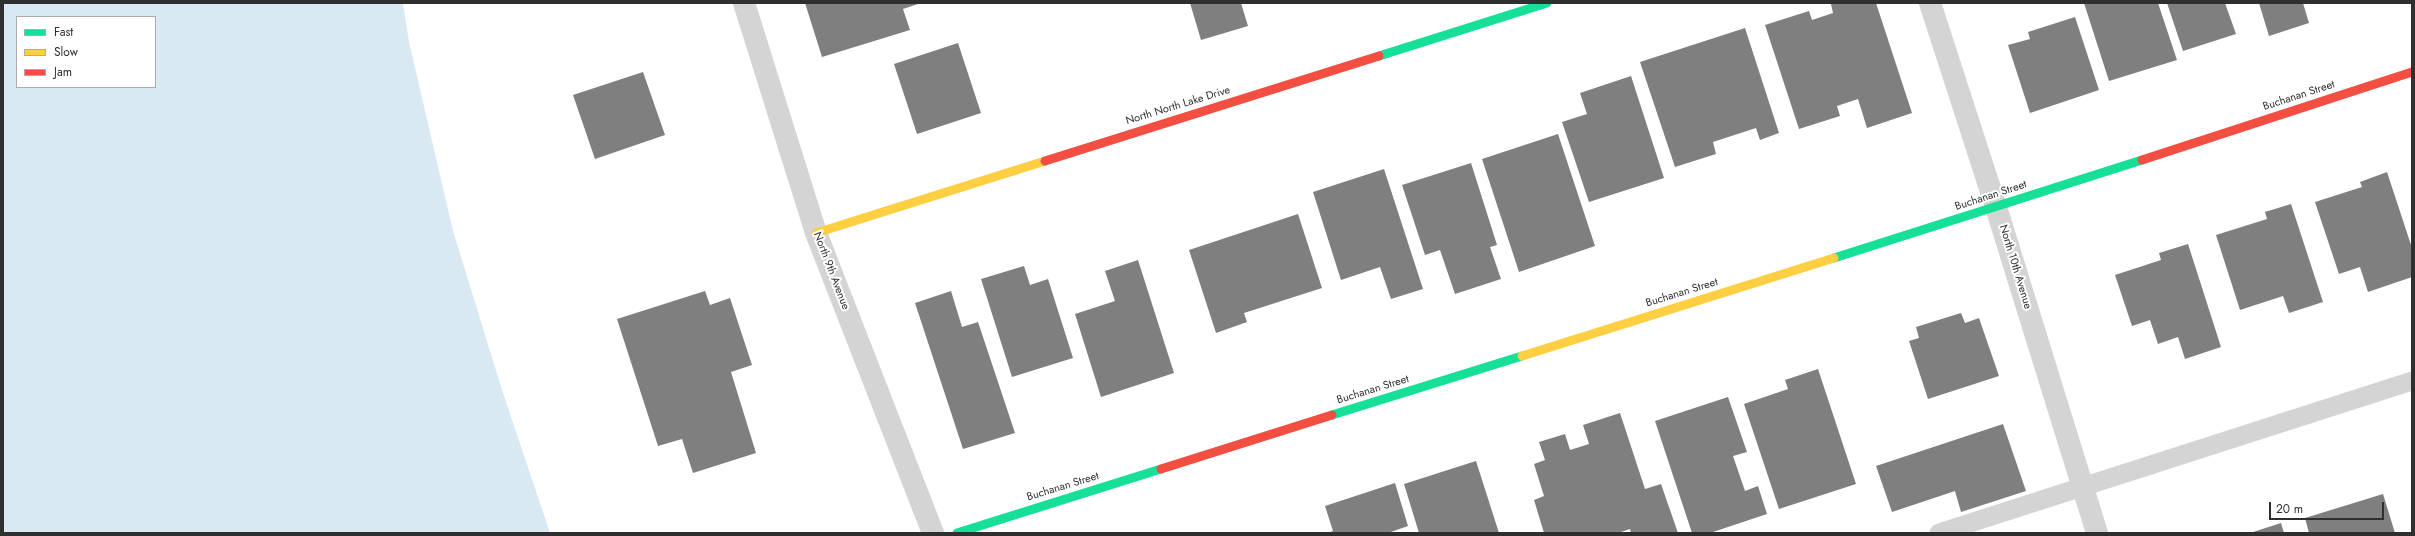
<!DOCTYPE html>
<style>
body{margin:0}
#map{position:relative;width:2415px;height:536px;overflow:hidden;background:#fff;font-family:Jost,sans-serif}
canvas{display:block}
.frame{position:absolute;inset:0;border:4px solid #2f2f2f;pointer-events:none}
.legend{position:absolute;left:16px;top:16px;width:140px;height:72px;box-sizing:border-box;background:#fff;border:1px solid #acacac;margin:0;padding:5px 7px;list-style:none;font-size:12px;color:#2f2f2f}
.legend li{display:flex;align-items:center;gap:8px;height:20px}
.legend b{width:20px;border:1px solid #acacac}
.scale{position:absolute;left:2269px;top:502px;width:115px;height:18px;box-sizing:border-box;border:2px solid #2f2f2f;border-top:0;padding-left:5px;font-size:12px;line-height:14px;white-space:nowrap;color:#2f2f2f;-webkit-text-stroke:3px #fff;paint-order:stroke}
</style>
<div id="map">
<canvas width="2415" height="536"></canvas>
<div class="frame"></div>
<ul class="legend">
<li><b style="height:5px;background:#16e098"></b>Fast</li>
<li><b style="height:5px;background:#ffcf43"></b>Slow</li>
<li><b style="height:5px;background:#f24e42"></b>Jam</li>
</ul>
<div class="scale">20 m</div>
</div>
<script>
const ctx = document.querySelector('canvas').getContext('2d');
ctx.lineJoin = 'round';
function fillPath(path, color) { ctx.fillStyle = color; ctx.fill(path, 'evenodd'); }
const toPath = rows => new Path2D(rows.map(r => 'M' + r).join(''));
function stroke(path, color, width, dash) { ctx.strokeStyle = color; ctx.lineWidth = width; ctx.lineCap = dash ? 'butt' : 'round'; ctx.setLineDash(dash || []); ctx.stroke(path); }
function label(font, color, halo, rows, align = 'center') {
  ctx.font = font + ' Jost,sans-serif'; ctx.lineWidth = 4; ctx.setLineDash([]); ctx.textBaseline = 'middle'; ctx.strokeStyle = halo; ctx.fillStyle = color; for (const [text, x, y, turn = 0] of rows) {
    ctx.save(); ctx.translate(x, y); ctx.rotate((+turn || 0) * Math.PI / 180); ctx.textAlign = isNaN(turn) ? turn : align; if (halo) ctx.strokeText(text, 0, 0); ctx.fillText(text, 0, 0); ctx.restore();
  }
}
const water = toPath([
 [3,3,403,3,409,42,453,231,502,390,550,533,3,533],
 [17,17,155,17,155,87,17,87]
]);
const building = toPath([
 [805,3,921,3,903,9,910,30,822,57],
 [1190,3,1241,3,1248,26,1201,40],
 [1833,3,1876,3,1912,113,1867,128,1858,99,1837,106,1840,116,1799,129,1765,25,1809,11,1812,20,1833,13,1831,4],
 [2084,3,2158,3,2177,60,2109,81],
 [2167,3,2225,3,2236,34,2183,51],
 [2259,3,2303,3,2309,23,2269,36],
 [2075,17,2099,90,2030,113,2008,45,2030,39,2028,32],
 [1745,28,1779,133,1760,140,1756,128,1713,142,1716,154,1675,167,1640,62],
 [958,43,981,113,917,134,894,64],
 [643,72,665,135,595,159,573,95],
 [1631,76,1664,178,1589,202,1562,122,1587,114,1580,93],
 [1558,134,1595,246,1519,272,1482,159],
 [1471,163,1497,245,1490,247,1501,279,1455,294,1440,250,1425,255,1402,185],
 [1384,169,1423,289,1391,299,1380,267,1341,280,1313,192],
 [2387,172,2412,248,2412,277,2368,292,2360,267,2339,274,2315,202,2362,187,2360,182],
 [2291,204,2323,302,2289,313,2283,296,2240,310,2216,235,2267,219,2265,212],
 [1298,214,1322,288,1244,313,1247,322,1216,333,1189,250],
 [2188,244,2221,347,2185,359,2178,337,2158,344,2150,320,2132,326,2115,275,2161,260,2159,253],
 [1138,260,1174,373,1101,397,1075,314,1115,301,1105,271],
 [1024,266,1030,285,1048,279,1073,358,1012,377,981,279],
 [705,291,710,305,730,298,752,365,731,372,756,453,693,473,682,439,658,446,617,319],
 [951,291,962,327,978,322,1015,433,963,449,915,303],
 [1961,313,1965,323,1979,318,1999,376,1928,399,1909,341,1919,338,1916,327],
 [1818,369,1856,484,1779,509,1744,404,1788,389,1785,380],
 [1728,397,1747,452,1733,456,1745,491,1758,486,1767,514,1710,533,1692,533,1655,421],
 [1620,413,1645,489,1661,484,1678,533,1631,533,1630,529,1618,533,1544,533,1534,500,1544,496,1534,464,1545,460,1539,442,1565,434,1570,450,1589,444,1583,425],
 [2003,424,2026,491,1961,512,1955,491,1892,512,1876,466],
 [1476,461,1499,533,1419,533,1404,484],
 [1395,483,1408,526,1388,533,1327,533,1333,531,1325,506],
 [2383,494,2395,533,2309,533,2305,518],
 [2281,523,2284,533,2250,533]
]);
const lane = toPath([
 [1939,533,2412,381]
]);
const street = toPath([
 [744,3,816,233,933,533],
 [1930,3,1996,207,2097,533]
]);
const fast = toPath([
 [1379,56,1547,3],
 [1834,258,2142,160],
 [1332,415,1522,356],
 [957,533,1161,469]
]);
const slow = toPath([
 [816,233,1045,161],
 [1522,356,1834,258]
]);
const jam = toPath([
 [2142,160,2412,72],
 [1045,161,1379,56],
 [1161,469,1332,415]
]);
const streetNames = [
 ["Buchanan Street",2299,96,-18],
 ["North North Lake Drive",1178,106,-17],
 ["Buchanan Street",1991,196,-18],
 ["North 10th Avenue",2015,267,73],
 ["North 9th Avenue",831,271,69],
 ["Buchanan Street",1682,293,-17],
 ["Buchanan Street",1373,390,-17],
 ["Buchanan Street",1063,487,-17]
];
fillPath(water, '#d9e9f2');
fillPath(building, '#7f7f7f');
stroke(lane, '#d4d4d4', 19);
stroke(street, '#d4d4d4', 22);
stroke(fast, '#16e098', 9);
stroke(slow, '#ffcf43', 9);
stroke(jam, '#f24e42', 9);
label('11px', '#2f2f2f', '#fff', streetNames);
</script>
